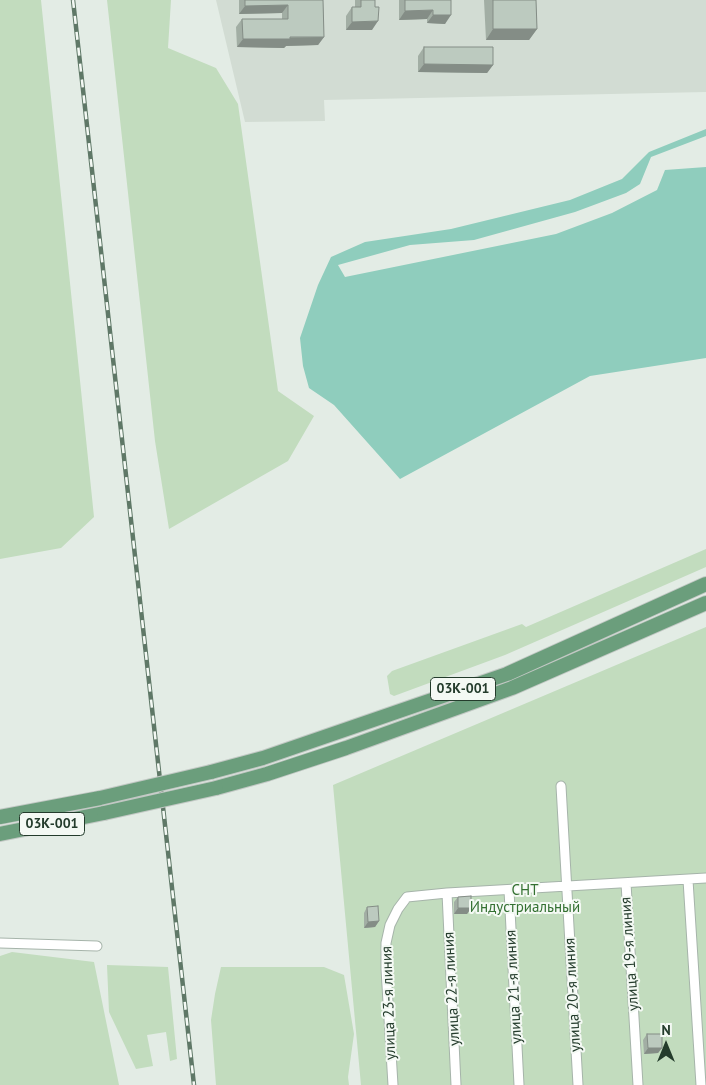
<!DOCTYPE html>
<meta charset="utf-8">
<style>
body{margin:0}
#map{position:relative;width:706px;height:1085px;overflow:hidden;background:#e3ece5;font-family:"PT Sans",sans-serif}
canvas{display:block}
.north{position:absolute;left:641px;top:1020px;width:50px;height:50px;-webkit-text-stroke:4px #f4f9f4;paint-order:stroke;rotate:0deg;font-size:14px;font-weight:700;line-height:20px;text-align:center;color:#243c2c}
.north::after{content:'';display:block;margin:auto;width:18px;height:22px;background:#243c2c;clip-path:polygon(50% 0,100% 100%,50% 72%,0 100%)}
</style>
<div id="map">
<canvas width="706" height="1085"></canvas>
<div class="north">N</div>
</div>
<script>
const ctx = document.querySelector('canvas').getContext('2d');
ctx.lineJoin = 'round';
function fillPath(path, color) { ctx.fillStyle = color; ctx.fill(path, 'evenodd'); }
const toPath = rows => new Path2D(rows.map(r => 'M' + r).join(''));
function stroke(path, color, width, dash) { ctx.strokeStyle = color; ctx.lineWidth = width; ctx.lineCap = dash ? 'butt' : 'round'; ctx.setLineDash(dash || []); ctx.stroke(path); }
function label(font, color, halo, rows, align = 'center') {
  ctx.font = font + ' "PT Sans",sans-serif'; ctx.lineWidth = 4; ctx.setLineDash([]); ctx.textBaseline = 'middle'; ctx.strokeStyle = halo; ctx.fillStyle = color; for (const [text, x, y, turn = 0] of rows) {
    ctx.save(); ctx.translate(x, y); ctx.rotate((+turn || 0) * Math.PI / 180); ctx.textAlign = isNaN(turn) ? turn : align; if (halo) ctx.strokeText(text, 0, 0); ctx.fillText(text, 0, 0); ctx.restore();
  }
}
const built = toPath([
 [216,0,706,0,706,92,324,100,325,121,245,122]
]);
const green = toPath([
 [0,0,41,0,94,517,61,548,0,559],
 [107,0,171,0,168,48,216,68,238,104,278,391,314,416,288,461,169,529,155,441],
 [706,549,706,567,505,655,394,696,390,694,387,676,392,671,522,624,526,627],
 [706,627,706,1085,361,1085,333,785],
 [12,952,94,962,119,1085,0,1085,0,956],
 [107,965,168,967,177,1059,170,1061,166,1032,147,1035,153,1066,136,1069,109,1012],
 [221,967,324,967,344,975,354,1034,348,1077,349,1085,216,1085,211,1020,215,994]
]);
const water = toPath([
 [706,129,706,136,651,157,640,184,626,193,575,212,474,240,410,245,338,265,345,277,556,234,612,213,657,190,665,170,706,167,706,358,590,376,400,479,334,405,309,388,303,366,300,338,318,285,331,257,365,242,451,229,570,200,622,179,649,152]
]);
const minor = toPath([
 [561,786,578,1085],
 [688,880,701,1085],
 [626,883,638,1085],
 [509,890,519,1085],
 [447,893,456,1085],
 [0,943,97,946],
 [393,1085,386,969,386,943,390,925,398,909,407,897,447,893,706,878]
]);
const primary = toPath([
 [211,772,263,758,507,674,706,584],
 [216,788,267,774,346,748,512,688,706,603],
 [0,817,100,798],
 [0,834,104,813]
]);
const rail = toPath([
 [73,0,194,1085]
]);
const primaryBridge = toPath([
 [100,798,211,772],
 [104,813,216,788]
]);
const wall = toPath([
 [239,0,323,0,324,37,318,45,286,46,284,48,237,47,236,27,242,19,282,19,282,13,239,14],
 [355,0,375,0,372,30,346,30,346,16,352,7,355,7],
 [399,0,451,0,445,24,427,23,427,19,399,20],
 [484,0,536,0,537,29,529,40,486,40],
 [424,47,493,65,487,73,418,72,418,56],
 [458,897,471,908,467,914,454,914,454,902],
 [367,907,379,921,375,927,364,928,364,913],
 [647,1034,662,1048,658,1053,644,1054,643,1040]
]);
const shadedWall = toPath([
 [288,5,282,13,239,14,245,6],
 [433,10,427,19,399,20,405,11],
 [433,15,451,15,445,24,427,23],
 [378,21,372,30,346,30,352,22],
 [493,29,537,29,529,40,486,40],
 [324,37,318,45,286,46,284,48,237,47,243,39],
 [424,64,493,65,487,73,418,72],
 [458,908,471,908,467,914,454,914],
 [379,921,375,927,364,928,368,922],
 [648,1048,662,1048,658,1053,644,1054]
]);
const building = toPath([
 [245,0,323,0,324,37,290,37,290,39,243,39,242,19,288,19,288,5,245,6,245,0],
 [361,0,375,0,375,7,379,7,378,21,352,22,352,7,361,7,361,0],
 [405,0,451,0,451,15,433,15,433,10,405,11,405,0],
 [493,0,536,0,537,29,493,29,493,0],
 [424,47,493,47,493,65,424,64,424,47],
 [471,896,471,908,458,908,458,897,471,896],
 [378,906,379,921,368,922,367,907,378,906],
 [647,1034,662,1034,662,1048,648,1048,647,1034]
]);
const shields = [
 [463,689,65],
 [52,824,65]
];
const shieldNames = [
 ["03К-001",463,689],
 ["03К-001",52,824]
];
const parkNames = [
 ["СНТ",525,891],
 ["Индустриальный",525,908]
];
const streetNames = [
 ["улица 19-я линия",630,954,-94],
 ["улица 21-я линия",514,987,-93],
 ["улица 22-я линия",452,989,-93],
 ["улица 20-я линия",573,995,-93],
 ["улица 23-я линия",389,1003,-92]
];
fillPath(built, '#d2dcd3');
fillPath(green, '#c2dcbe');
fillPath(water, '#8fcdbd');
stroke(minor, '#a6b4aa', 11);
stroke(primary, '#c2c8c4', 16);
stroke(minor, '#fff', 9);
stroke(primary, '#6b9e7c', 14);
stroke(rail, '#5f7867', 4.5);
stroke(rail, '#f4f9f4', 2.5, [8]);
stroke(primaryBridge, '#c2c8c4', 16, []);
stroke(primaryBridge, '#6b9e7c', 14);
fillPath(wall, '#a2aea4');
fillPath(shadedWall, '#848d86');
fillPath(building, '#bccabf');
stroke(building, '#848d86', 1);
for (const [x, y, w] of shields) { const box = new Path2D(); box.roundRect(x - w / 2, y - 11.5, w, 23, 4); ctx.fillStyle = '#f4f9f4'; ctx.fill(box); stroke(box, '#243c2c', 1); }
label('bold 14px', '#243c2c', null, shieldNames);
label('15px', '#337031', '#f4f9f4', parkNames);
label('15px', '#243c2c', '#f4f9f4', streetNames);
</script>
